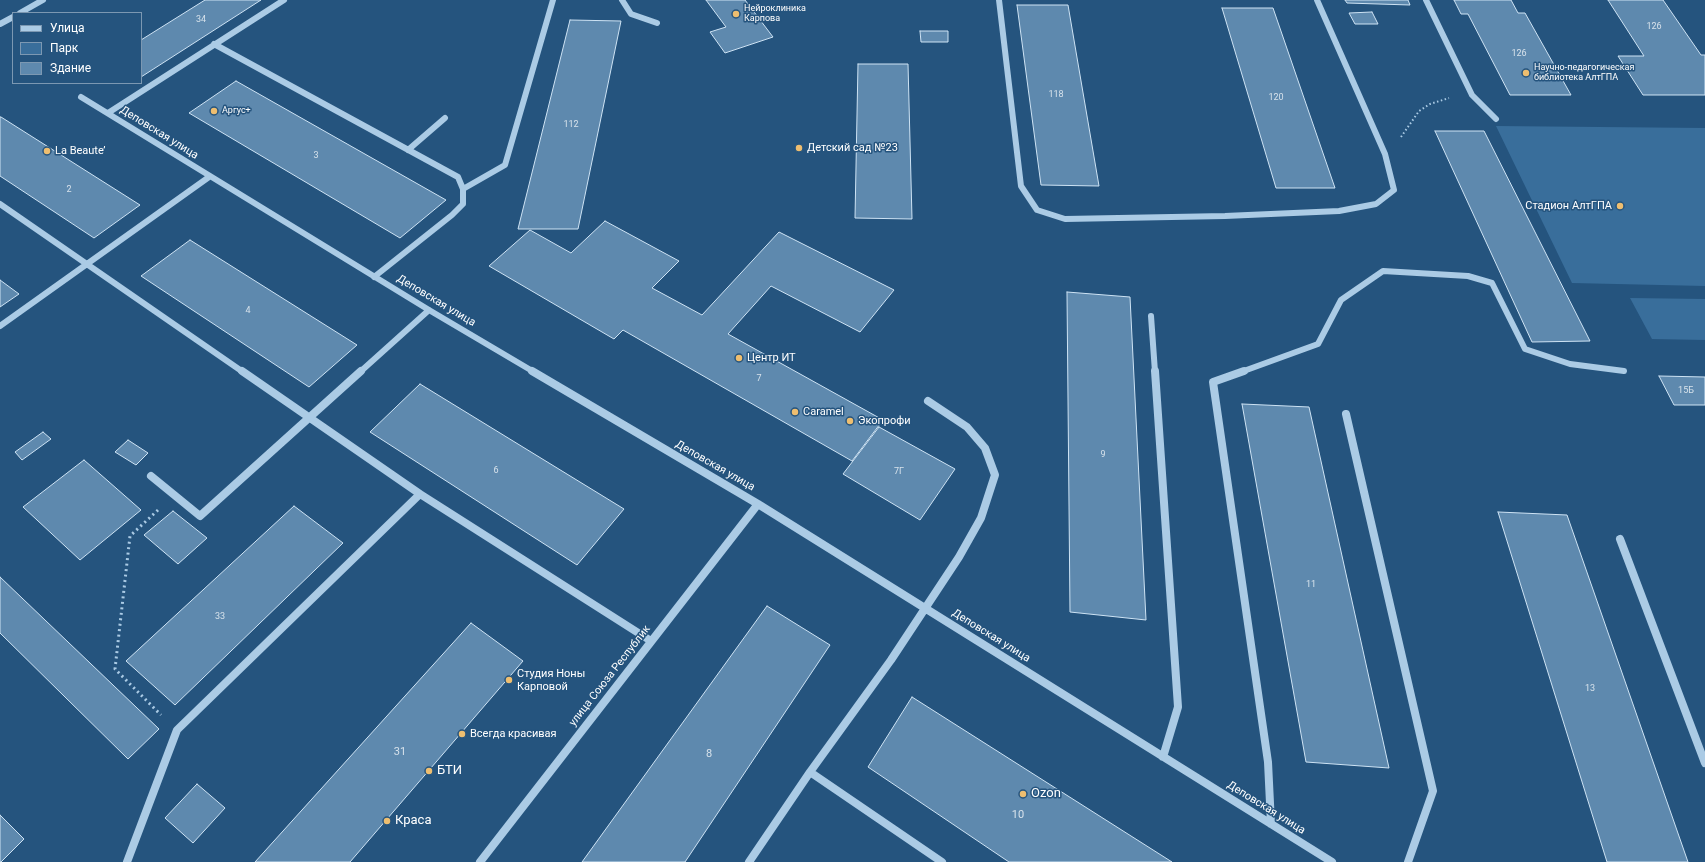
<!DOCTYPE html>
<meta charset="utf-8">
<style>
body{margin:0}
#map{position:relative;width:1705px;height:862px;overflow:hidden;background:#25547e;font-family:Roboto,sans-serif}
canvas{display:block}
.legend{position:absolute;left:12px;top:12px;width:130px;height:72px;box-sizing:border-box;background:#25547e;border:1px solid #7c98b2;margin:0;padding:5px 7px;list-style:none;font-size:12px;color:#fff}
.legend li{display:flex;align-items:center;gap:8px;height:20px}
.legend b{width:20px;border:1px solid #7c98b2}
</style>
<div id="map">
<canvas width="1705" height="862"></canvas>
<ul class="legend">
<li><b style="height:5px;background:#abcbe5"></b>Улица</li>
<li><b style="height:11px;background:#396e9b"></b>Парк</li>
<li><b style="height:11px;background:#5e89ae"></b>Здание</li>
</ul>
</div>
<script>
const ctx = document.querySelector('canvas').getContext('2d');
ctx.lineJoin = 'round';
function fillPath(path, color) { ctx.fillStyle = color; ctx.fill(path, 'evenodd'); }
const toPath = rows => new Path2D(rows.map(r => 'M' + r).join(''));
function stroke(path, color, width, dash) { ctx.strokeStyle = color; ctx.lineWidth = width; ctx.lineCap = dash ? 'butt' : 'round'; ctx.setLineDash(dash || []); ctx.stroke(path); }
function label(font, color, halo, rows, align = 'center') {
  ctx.font = font + ' Roboto,sans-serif'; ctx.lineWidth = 3; ctx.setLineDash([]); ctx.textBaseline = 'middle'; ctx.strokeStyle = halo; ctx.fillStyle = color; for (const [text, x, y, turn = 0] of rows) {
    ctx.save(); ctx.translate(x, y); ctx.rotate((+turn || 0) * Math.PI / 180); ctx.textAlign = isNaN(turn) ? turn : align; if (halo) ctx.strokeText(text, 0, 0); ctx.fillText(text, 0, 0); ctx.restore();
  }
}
const green = toPath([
 [1496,126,1705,128,1705,286,1572,283],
 [1630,298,1705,299,1705,340,1652,339]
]);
const building = toPath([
 [205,0,261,0,141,77,141,40,205,0],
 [706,0,745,0,773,37,725,53,710,32,726,27,706,0],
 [1345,0,1408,0,1410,5,1347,3,1345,0],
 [1454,0,1511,0,1518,13,1525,13,1571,95,1510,95,1468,14,1461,14,1454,0],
 [1608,0,1663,0,1701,55,1705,55,1705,95,1643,95,1618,56,1644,56,1608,0],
 [1017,5,1068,5,1099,186,1041,185,1017,5],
 [1222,8,1273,8,1335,188,1276,188,1222,8],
 [1372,12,1378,24,1355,24,1349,13,1372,12],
 [570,20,621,21,578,229,518,229,570,20],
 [920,31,948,31,948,42,921,42,920,31],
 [858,64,908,64,912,219,855,218,858,64],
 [236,81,446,200,400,238,189,113,236,81],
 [0,117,1,117,140,205,94,238,0,176,0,117],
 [1435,131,1484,131,1590,341,1532,342,1435,131],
 [605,221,679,261,652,288,702,315,779,232,894,290,860,332,771,286,728,334,883,420,852,461,623,330,614,339,489,266,530,230,571,253,605,221],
 [190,240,357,345,309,387,141,276,190,240],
 [0,280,19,294,0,307,0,280],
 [1067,292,1130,297,1146,620,1070,612,1067,292],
 [1659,376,1705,377,1705,405,1674,405,1659,376],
 [420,384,624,509,577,565,370,432,420,384],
 [1242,404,1309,407,1389,768,1306,762,1242,404],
 [879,427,955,469,920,520,843,474,879,427],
 [43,432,51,439,22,460,15,452,43,432],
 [128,440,148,453,136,465,115,452,128,440],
 [84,460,141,510,80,560,23,507,84,460],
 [294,506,343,543,175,705,126,661,294,506],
 [173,511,207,538,178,564,144,535,173,511],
 [1498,512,1567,515,1688,862,1607,862,1498,512],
 [0,577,159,729,128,759,0,633,0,577],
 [767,606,830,645,685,862,582,862,767,606],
 [471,623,523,661,350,862,255,862,471,623],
 [912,697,1172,862,1009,862,868,767,912,697],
 [197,784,225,808,193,843,165,818,197,784],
 [0,815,24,839,1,862,0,862,0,815]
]);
const pathFar1 = toPath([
 [1401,137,1419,111,1430,104,1449,98]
]);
const path = toPath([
 [158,510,130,536,115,669,161,715]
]);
const minorFar1 = toPath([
 [622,0,631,14,657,23],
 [999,0,1021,186,1037,210,1065,219,1225,216,1339,211,1376,204,1394,190,1385,154,1317,0],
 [1426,0,1472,95,1496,119],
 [20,13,43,0],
 [0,24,13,17],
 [214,44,458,177,463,189,463,204,452,215,374,277],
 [81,97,429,310,534,372],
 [108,113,284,0],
 [408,150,445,118],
 [463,189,505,165,553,0],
 [0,204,243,372],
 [1151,316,1155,372],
 [0,326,209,177],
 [360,372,429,310],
 [1241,372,1318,344,1341,300,1383,271,1468,276,1492,283,1525,349,1570,364,1624,371]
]);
const minor = toPath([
 [242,371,420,494],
 [532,371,758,504,1332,862],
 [1155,371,1178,707,1163,757],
 [1244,371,1213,382,1268,762,1271,824],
 [1346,414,1433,791,1408,862],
 [151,476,200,516,361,371],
 [1620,539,1705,763],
 [810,772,942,862],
 [127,862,177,730,420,494,651,641],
 [480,862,758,504],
 [749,862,810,772,891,660,959,557,981,518,995,475,985,448,967,427,928,401]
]);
const markers = [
 [736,14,4,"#eebe70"],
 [1526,73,4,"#eebe70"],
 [214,111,4,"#eebe70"],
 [799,148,4,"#eebe70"],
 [47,151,4,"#eebe70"],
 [1620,206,4,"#eebe70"],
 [739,358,4,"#eebe70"],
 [795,412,4,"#eebe70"],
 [850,421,4,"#eebe70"],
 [509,680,4,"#eebe70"],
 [462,734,4,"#eebe70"],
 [429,771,4,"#eebe70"],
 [1023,794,4,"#eebe70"],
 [387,821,4,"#eebe70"]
];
const farPoinames = [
 ["Нейроклиника",744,9],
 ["Карпова",744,19],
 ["Научно-педагогическая",1534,68],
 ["библиотека АлтГПА",1534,78],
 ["Аргус+",222,111]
];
const numberNames = [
 ["34",201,20],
 ["126",1654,27],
 ["126",1519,54],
 ["118",1056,95],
 ["120",1276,98],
 ["112",571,125],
 ["3",316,156],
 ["2",69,190],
 ["4",248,311],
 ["7",759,379],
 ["15Б",1686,391],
 ["9",1103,455],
 ["6",496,471],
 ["7Г",899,472],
 ["11",1311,585],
 ["33",220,617],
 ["13",1590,689]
];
const streetNames = [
 ["Деповская улица",159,133,32],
 ["Деповская улица",436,301,31],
 ["Деповская улица",715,466,30],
 ["Деповская улица",991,636,32],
 ["улица Союза Республик",610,676,-52],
 ["Деповская улица",1266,808,32]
];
const poiNames = [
 ["Детский сад №23",807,148],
 ["La Beaute’",55,151],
 ["Стадион АлтГПА",1612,206,"right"],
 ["Центр ИТ",747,358],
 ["Caramel",803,412],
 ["Экопрофи",858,421],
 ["Студия Ноны",517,674],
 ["Карповой",517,687],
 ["Всегда красивая",470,734]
];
const nearNumbernames = [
 ["31",400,752],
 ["8",709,754],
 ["10",1018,815]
];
const nearPoinames = [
 ["БТИ",437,771],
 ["Ozon",1031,794],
 ["Краса",395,821]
];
fillPath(green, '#396e9b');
fillPath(building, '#5e89ae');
stroke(building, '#cee3f4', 1);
stroke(pathFar1, '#abcbe5', 2, [1.5, 2.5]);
stroke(path, '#abcbe5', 3, [2, 3.5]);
stroke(minorFar1, '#abcbe5', 6);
stroke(minor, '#abcbe5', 8);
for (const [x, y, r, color] of markers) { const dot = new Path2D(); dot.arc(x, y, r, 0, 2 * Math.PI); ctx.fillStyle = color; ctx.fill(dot); stroke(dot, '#25547e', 1.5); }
label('9px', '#fff', '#25547e', farPoinames, 'left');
label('9px', '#d7e2eb', null, numberNames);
label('11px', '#fff', '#25547e', streetNames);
label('11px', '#fff', '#25547e', poiNames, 'left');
label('11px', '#d7e2eb', null, nearNumbernames);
label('13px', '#fff', '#25547e', nearPoinames, 'left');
</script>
